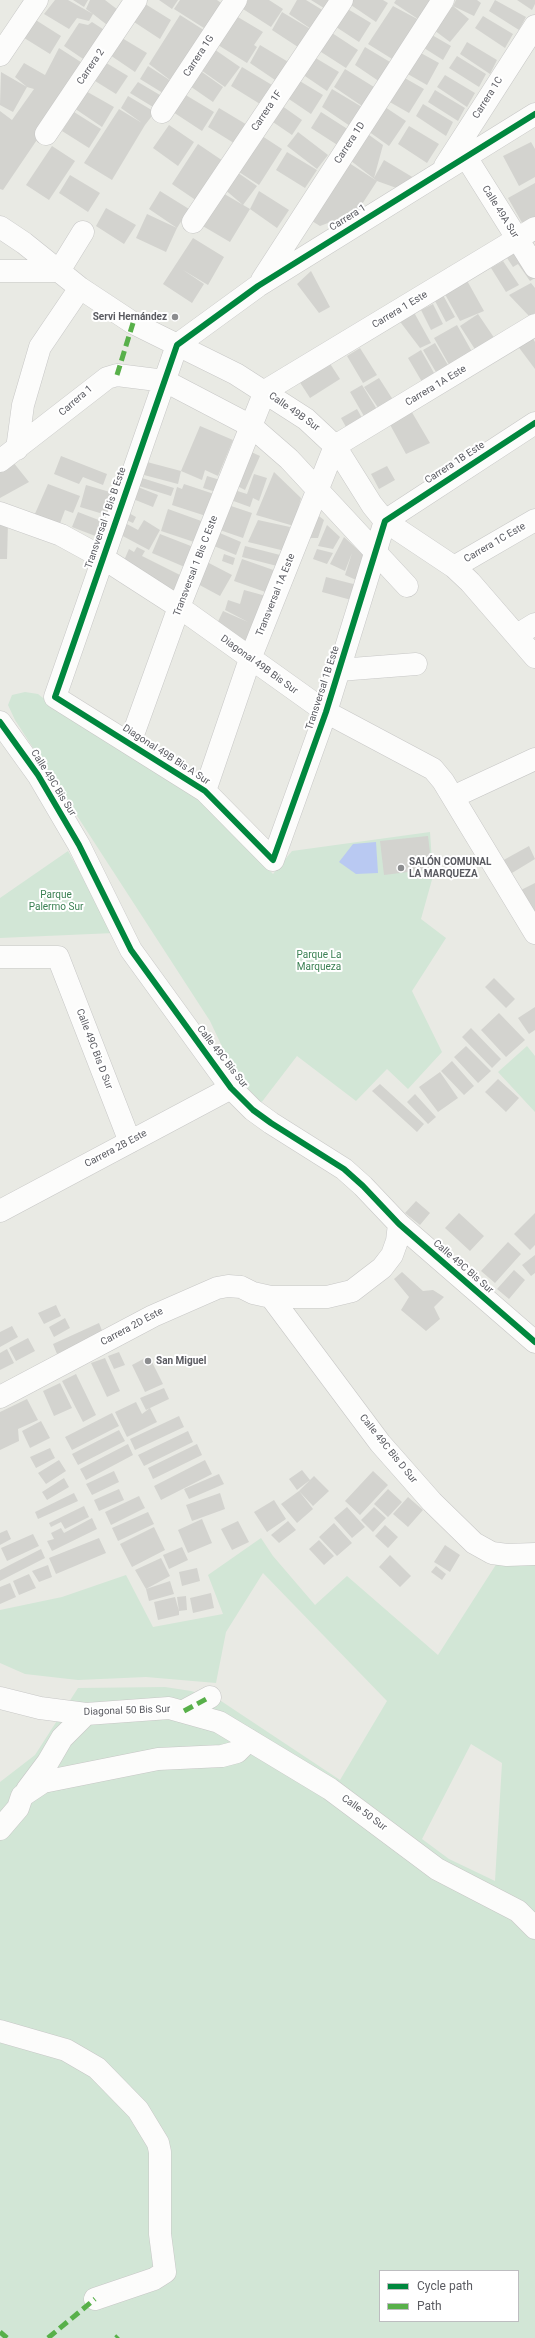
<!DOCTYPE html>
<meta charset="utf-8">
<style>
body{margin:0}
#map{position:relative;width:535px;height:2338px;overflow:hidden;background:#e9eae4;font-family:Roboto,sans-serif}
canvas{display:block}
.legend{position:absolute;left:379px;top:2270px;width:140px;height:52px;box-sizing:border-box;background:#fff;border:1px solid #bdbdc0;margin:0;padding:5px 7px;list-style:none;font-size:12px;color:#5a5b61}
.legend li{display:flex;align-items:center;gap:8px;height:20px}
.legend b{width:20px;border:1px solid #bdbdc0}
</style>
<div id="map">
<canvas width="535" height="2338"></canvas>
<ul class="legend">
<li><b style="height:5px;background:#00873e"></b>Cycle path</li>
<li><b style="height:5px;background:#58b04a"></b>Path</li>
</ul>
</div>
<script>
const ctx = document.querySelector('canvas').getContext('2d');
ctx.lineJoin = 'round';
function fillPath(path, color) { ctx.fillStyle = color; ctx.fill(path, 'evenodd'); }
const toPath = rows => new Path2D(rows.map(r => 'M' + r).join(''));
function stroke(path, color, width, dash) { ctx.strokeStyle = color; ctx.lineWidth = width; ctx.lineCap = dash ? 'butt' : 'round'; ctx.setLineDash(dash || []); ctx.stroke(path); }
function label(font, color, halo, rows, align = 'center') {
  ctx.font = font + ' Roboto,sans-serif'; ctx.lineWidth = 4; ctx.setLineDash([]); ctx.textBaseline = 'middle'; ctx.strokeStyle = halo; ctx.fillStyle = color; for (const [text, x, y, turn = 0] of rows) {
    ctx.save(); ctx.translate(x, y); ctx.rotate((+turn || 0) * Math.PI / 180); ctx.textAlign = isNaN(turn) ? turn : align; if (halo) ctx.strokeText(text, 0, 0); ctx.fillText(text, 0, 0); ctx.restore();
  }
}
const green = toPath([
 [25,692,38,694,62,713,200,798,273,874,292,851,430,832,433,876,421,919,446,938,412,991,442,1052,408,1089,387,1069,356,1101,297,1056,261,1103,236,1076,210,1021,15,720,8,705,12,695],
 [68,851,114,933,0,938,0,898],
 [527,1046,535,1056,535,1112,498,1072],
 [261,1538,273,1556,315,1605,347,1576,438,1655,497,1563,535,1563,535,2338,0,2338,0,1782,35,1755,78,1688,165,1687,191,1691,218,1699,340,1780,387,1701,263,1573,226,1632,216,1683,146,1677,78,1680,25,1674,0,1663,0,1610,62,1597,126,1575,153,1627,223,1614,208,1575],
 [471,1744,502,1763,495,1881,449,1859,422,1839],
 [380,2271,518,2271,518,2321,380,2321]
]);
const water = toPath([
 [376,842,378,873,356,874,339,862,353,844]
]);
const building = toPath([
 [55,0,68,0,93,14,86,9,90,0,105,0,122,13,111,28,93,14,89,21,77,18,69,29,44,14],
 [73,0,88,0,84,7],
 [159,0,178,0,172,9],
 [180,0,217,0,224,5,207,30,174,9],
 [248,0,269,0,283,9,271,27,243,9],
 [297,0,306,0,329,14,317,33,289,14],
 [311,0,334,0,327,10],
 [350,0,383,0,388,3,376,22,348,3],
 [396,0,436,0,397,62,368,44,393,6,421,21,394,3],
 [456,0,477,0,481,3,474,16,453,6],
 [495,0,526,17,519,30,489,11],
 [517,0,535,0,535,4,532,10],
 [142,2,171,20,160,39,131,20],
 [341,5,371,23,359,42,330,23],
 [453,6,469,19,450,42,434,30],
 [282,12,312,30,301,49,272,30],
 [231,13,263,32,254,45,257,47,247,63,218,45],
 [180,15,210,34,166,95,140,79,148,66,174,83,149,64],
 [483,16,513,34,505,48,475,28],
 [31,17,61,36,50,54,21,36],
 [92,22,109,33,89,63,64,46,79,23,88,25],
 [329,31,358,50,346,68,318,50],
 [117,35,147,53,135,72,107,53],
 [432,35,451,46,443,60,424,48],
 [467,42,497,60,490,74,460,54],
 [260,45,290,63,278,82,250,63],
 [211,47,240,67,225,87,198,68],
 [365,47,395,65,383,84,355,65],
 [59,48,87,66,3,190,0,189,0,111,12,120,34,89,27,87,15,77,24,63,45,75],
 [419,52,439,63,427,85,406,73],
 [309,54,339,72,327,91,299,72],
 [457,56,486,74,479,87,449,68],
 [98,58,128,76,116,94,87,76],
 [195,67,223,87,213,102,184,82],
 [242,67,272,85,260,104,231,86],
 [345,69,374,87,362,106,334,87],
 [1,72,27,87,13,112,0,105],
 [445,75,475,93,467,107,437,87],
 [293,77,323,95,311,114,283,95],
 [403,77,424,89,409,113,388,101],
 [138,82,165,98,158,110,130,93],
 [332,89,362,107,350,126,322,107],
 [84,90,114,107,102,127,74,108],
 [435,90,465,108,458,121,428,102],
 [184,94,214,112,202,131,173,112],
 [128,96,155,112,145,125,112,180,84,163,119,109,142,123,121,108],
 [278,103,302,120,292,135,267,118],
 [423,104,453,122,446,136,416,116],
 [385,107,406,121,389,146,368,131],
 [219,108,249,126,237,145,208,127],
 [74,112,101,129,89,148,62,131],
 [321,112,349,130,339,146,311,128],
 [169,125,194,142,178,166,153,148],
 [409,126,439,144,427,163,398,144],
 [298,132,328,155,317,169,287,146],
 [365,132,383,145,374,178,384,160,414,178,402,190,377,181,357,212,320,226,307,218,346,161,377,181,346,157],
 [259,134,282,149,259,185,236,170],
 [531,142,535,149,535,177,519,186,503,156],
 [198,144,226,163,200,203,172,184],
 [52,146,75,161,49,200,26,185],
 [287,152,317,170,305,188,276,170],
 [234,170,257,186,243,205,223,188],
 [70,175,100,193,88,212,59,193],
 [535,183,535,222,525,228,508,198],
 [160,191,189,209,177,228,149,209],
 [259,191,289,210,277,228,250,209,230,242,201,225,221,192,250,209],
 [106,208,136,225,124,244,96,226],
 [147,214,177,228,166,252,136,238],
 [193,238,224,257,208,285,183,270,204,284,192,303,163,284],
 [520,250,535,278,530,281,518,264,513,267,507,258],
 [503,261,519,285,506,292,491,268],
 [311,271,330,307,319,313,297,284],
 [465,277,484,311,460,321,442,289],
 [531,283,535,288,535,313,529,316,509,295],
 [443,295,455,317,446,322,434,299],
 [433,304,443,324,431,330,421,310],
 [411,307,431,343,420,348,398,319],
 [478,314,497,342,478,354,460,326],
 [457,325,476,359,452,370,434,338],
 [530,333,535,342,535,369,517,345],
 [435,343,452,372,440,379,423,350],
 [360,348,377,375,363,383,347,356],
 [421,350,438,380,425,387,408,358],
 [329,362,340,379,310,398,299,381],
 [379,378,397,406,383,415,364,387],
 [362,385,381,416,368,423,350,392],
 [357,409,366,425,350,434,341,418],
 [410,409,430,443,406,454,388,421],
 [200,426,233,440,218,476,205,470,202,480,181,471,178,484,144,475,147,462,181,471],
 [247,450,260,456,245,490,231,483],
 [61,456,107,474,103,485,83,477,79,484,54,474],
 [13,462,29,482,0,498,0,471],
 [387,466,395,480,379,489,371,474],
 [274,472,301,498,294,526,256,515],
 [254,474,267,478,259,501,253,498,250,507,228,499,231,489,247,494],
 [207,476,220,480,216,492,203,488],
 [142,478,174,488,171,496,139,486],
 [48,484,80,496,73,513,65,510,59,526,34,516],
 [184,484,214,494,206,516,172,505,177,487,182,489],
 [86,485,120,495,113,517,80,507],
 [138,487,158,495,153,507,133,499],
 [225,504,252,513,243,538,217,529],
 [168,509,204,522,197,543,161,531],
 [78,512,109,524,103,539,72,527],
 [127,512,136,517,133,523,124,519],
 [315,513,324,520,318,538,310,538],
 [144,520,160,530,149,550,119,534,125,523,138,530],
 [258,520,290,527,285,551,248,542],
 [0,523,8,523,7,559,0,559],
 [327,525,340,537,333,549,318,546],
 [215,531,241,542,236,555,209,544],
 [160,534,196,548,187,568,152,553],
 [344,537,369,560,363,583,345,575,352,553,345,571,330,564],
 [245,546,280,555,277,566,242,557],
 [137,547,145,551,142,556,184,577,176,592,122,565,129,549,134,552],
 [317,549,333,553,327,564,313,559],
 [224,554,235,558,233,565,222,561],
 [242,559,279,572,271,594,234,581],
 [205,561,232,575,220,596,194,582],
 [326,577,361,586,355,601,322,592],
 [244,590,266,596,248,645,214,630,223,611,248,622,225,610,228,600,240,604],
 [428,836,432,869,384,875,380,841],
 [529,846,535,859,507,876,500,862],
 [535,883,535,918,519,891],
 [494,978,515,999,506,1008,485,987],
 [535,1007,535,1030,529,1034,518,1018],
 [499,1013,525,1040,506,1057,481,1030],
 [471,1028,501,1059,492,1068,462,1037],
 [466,1046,491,1071,478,1083,454,1057],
 [452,1061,474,1086,464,1095,441,1071],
 [440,1072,458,1098,438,1112,419,1087],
 [498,1079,519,1098,506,1112,485,1092],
 [380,1084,424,1124,417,1132,372,1091],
 [415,1094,436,1117,428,1124,407,1102],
 [416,1201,430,1213,420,1225,405,1213],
 [459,1213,484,1236,470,1251,445,1228],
 [535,1213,535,1245,530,1250,514,1234],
 [508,1242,521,1254,495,1283,481,1271],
 [535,1255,535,1273,531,1276,522,1265],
 [514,1270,525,1280,509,1299,497,1289],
 [402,1272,423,1291,433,1290,444,1297,434,1307,440,1319,426,1331,401,1310,409,1297,394,1279],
 [56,1305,61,1316,44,1324,38,1313],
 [65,1318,70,1328,54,1337,49,1327],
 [99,1323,103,1333,57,1354,53,1344],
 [12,1326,18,1337,0,1347,0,1332],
 [28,1338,35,1351,16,1361,9,1348],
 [7,1349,14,1363,0,1370,0,1353],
 [119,1352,125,1365,114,1369,108,1356],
 [149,1356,163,1384,145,1392,132,1365],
 [105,1358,120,1391,107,1397,91,1363],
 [76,1374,96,1415,83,1422,62,1381],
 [60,1383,72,1408,54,1416,43,1391],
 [164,1388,169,1399,150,1408,157,1422,127,1437,115,1412,136,1402,142,1414,150,1408,146,1410,140,1398],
 [27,1399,38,1420,18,1429,19,1441,0,1450,0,1412],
 [112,1413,119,1426,72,1450,65,1437],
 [179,1416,184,1427,135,1450,130,1439],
 [41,1421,50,1438,30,1448,22,1431],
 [119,1430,125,1441,78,1465,72,1454],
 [188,1431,193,1442,144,1466,138,1455],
 [128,1444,133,1455,86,1480,80,1469],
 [197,1444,202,1455,153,1479,148,1468],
 [50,1448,55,1458,36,1468,30,1457],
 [59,1460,66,1471,46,1484,38,1473],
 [205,1460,212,1474,161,1500,154,1486],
 [302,1470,310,1480,314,1476,329,1491,313,1506,299,1491,310,1480,297,1490,289,1479],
 [114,1471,119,1482,92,1495,86,1484],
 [373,1471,388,1485,360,1515,345,1501],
 [219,1474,224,1484,189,1499,184,1489],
 [64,1478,69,1487,47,1500,42,1492],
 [119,1489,124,1500,99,1511,94,1500],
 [388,1489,402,1502,388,1517,374,1504],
 [299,1491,313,1509,297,1523,281,1504],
 [74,1493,78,1501,38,1519,35,1512],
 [220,1493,225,1509,192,1521,186,1505],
 [139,1496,145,1508,111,1525,105,1512],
 [408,1497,423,1510,408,1527,393,1514],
 [274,1500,286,1519,267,1532,254,1512],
 [84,1506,89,1517,65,1529,61,1522,51,1527,49,1523],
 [347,1507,365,1527,352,1538,334,1518],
 [374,1507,386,1518,373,1532,361,1520],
 [148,1512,154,1524,118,1541,112,1528],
 [92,1518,97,1529,52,1551,47,1541,54,1539,51,1533,61,1528,64,1533],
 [202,1519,212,1543,188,1553,178,1530],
 [238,1521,249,1542,232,1550,221,1529],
 [288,1521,296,1530,279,1543,271,1535],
 [334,1523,352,1543,337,1556,319,1537],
 [385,1525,398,1537,388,1548,375,1536],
 [154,1527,165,1550,132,1567,120,1544],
 [7,1530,11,1539,0,1545,0,1533],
 [33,1534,39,1546,7,1561,1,1548],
 [99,1538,106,1553,56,1574,49,1558],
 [319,1540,334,1556,324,1565,309,1549],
 [445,1545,460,1555,450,1572,434,1562],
 [182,1547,188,1560,169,1569,163,1555],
 [41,1549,45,1558,0,1581,0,1570],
 [390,1555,411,1576,400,1587,379,1567],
 [161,1558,170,1576,146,1589,135,1570],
 [48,1565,52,1577,39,1582,32,1571],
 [436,1566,446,1574,442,1580,431,1572],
 [197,1568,200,1581,182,1586,179,1572],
 [29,1574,36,1588,19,1595,13,1581],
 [170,1581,174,1594,149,1601,146,1589],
 [10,1583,16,1597,0,1604,0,1587],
 [211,1593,214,1608,193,1613,190,1598],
 [186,1596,187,1610,179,1611,179,1615,158,1620,154,1602,175,1597,179,1611,177,1597]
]);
const minor = toPath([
 [0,55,37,0],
 [162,112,236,0],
 [535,114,258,286,177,345,55,697,205,791,273,860,326,712,385,521,535,423],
 [46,134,136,0],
 [466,157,535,267],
 [445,166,535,26],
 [193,222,342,0],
 [0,227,24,243,80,288,133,323,236,374,306,419,335,446,372,505,385,521,454,567,470,582,535,657],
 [0,271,59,271,83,232],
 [262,280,443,0],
 [17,449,23,405,40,347,80,288],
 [0,461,107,378,117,375,165,381,251,426,289,459,407,586],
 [0,513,61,535,103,558,179,607,326,712,433,769,443,781,535,933],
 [454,567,535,520],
 [517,635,535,624],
 [339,670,416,664],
 [0,722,38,775,79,845,131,950,231,1088,253,1110,271,1123,344,1169,363,1186,399,1224,535,1342],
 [130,743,179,607,265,391,535,228],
 [205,791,250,659,335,446,535,325],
 [453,797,535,759],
 [0,957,58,957,130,1142],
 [0,1211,231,1088],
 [271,1297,380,1443,432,1502,474,1543,492,1553,507,1555,535,1554],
 [0,1397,153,1316,217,1288,228,1286,241,1287,253,1293,271,1297,327,1297,352,1291,382,1268,392,1255,397,1241,399,1224],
 [0,1698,40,1708,86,1714,169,1708,219,1722,330,1789,437,1869,518,1911,535,1928],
 [184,1711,210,1697],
 [27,1790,48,1762,62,1738,86,1714],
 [0,1829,18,1808,22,1796,43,1782,158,1759,222,1756,237,1752,249,1740],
 [0,2031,66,2050,97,2068,138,2110,158,2143,160,2152,160,2234,165,2272,154,2279,95,2299]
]);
const quiet = toPath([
 [117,375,133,323],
 [184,1711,210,1697],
 [0,2332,7,2338],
 [48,2338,95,2299],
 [116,2338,118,2336]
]);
const cycleway = toPath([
 [535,114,258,286,177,345,55,697,205,791,273,860,326,712,385,521,535,423],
 [0,722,38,775,79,845,131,950,231,1088,253,1110,271,1123,344,1169,363,1186,399,1224,535,1342]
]);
const markers = [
 [175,317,4,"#8c8d8f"],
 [401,868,4,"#8c8d8f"],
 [148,1361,4,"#8c8d8f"]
];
const streetNames = [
 ["Carrera 1G",199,56,-57],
 ["Carrera 2",91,67,-56],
 ["Carrera 1C",488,98,-58],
 ["Carrera 1F",267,111,-56],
 ["Carrera 1D",350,143,-57],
 ["Calle 49A Sur",500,212,58],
 ["Carrera 1",348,218,-32],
 ["Carrera 1 Este",400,310,-31],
 ["Carrera 1A Este",436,386,-31],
 ["Carrera 1",76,401,-41],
 ["Calle 49B Sur",294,412,35],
 ["Carrera 1B Este",455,463,-33],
 ["Transversal 1 Bis B Este",106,518,-71],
 ["Carrera 1C Este",495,543,-30],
 ["Transversal 1 Bis C Este",196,566,-69],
 ["Transversal 1A Este",276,595,-68],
 ["Diagonal 49B Bis Sur",259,665,36],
 ["Transversal 1B Este",323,688,-72],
 ["Diagonal 49B Bis A Sur",166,755,33],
 ["Calle 49C Bis Sur",53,783,58],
 ["Calle 49C Bis D Sur",94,1049,69],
 ["Calle 49C Bis Sur",222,1057,52],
 ["Carrera 2B Este",116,1149,-28],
 ["Calle 49C Bis Sur",463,1267,41],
 ["Carrera 2D Este",132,1327,-28],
 ["Calle 49C Bis D Sur",388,1449,51],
 ["Diagonal 50 Bis Sur",127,1711,-2],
 ["Calle 50 Sur",364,1813,36]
];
const poiNames = [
 ["Servi Hernández",167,317,"right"],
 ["SALÓN COMUNAL",409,862],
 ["LA MARQUEZA",409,874],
 ["San Miguel",156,1361]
];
const parkNames = [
 ["Parque",56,895],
 ["Palermo Sur",56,907],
 ["Parque La",319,955],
 ["Marqueza",319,967]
];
fillPath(green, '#d2e6d6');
fillPath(water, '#b9c9f2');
fillPath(building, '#d3d3cf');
stroke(minor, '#c7c7c6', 23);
stroke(minor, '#fcfcfb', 22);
stroke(quiet, '#58b04a', 5, [10, 5]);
stroke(cycleway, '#00873e', 6);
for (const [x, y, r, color] of markers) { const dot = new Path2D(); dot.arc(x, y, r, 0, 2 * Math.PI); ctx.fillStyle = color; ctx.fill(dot); stroke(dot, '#fff', 1.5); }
label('10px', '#5a5b61', '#fff', streetNames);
label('bold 10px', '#5a5b61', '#fff', poiNames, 'left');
label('10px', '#3b8053', '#fff', parkNames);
</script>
